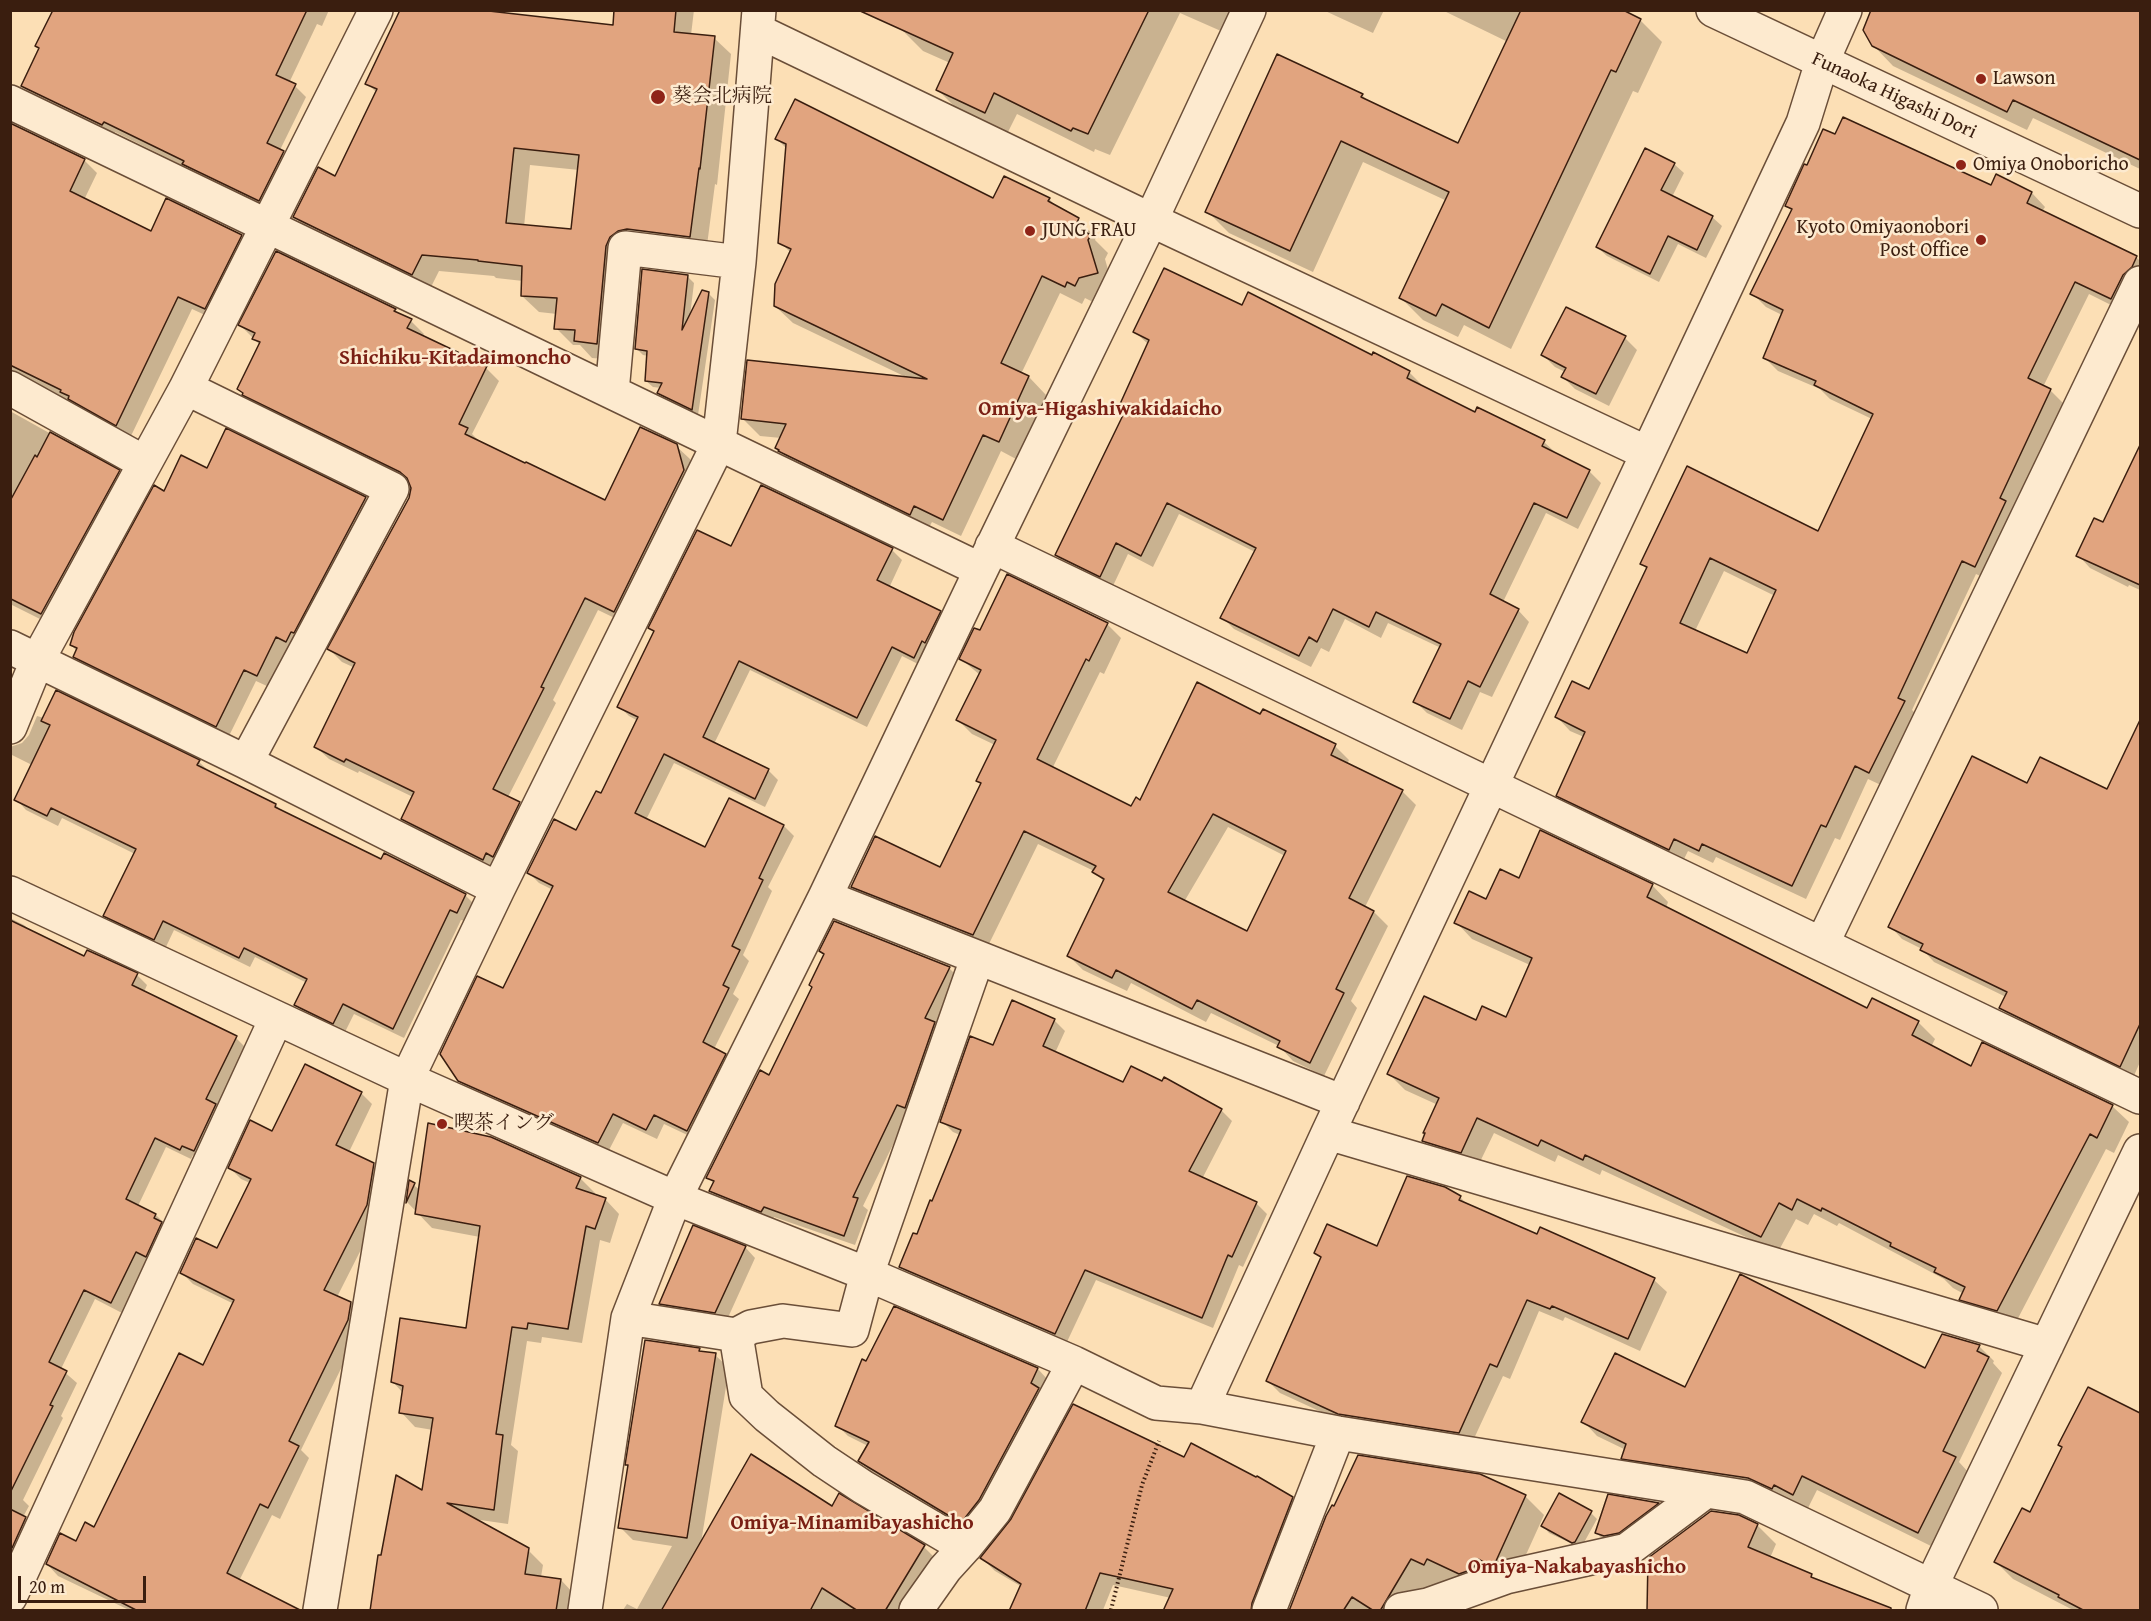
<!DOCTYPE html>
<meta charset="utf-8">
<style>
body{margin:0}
#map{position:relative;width:2151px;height:1621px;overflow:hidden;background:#fcdfb5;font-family:"Gentium Book Plus",serif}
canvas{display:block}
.frame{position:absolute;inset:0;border:12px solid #3a1e0f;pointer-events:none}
.scale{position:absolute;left:18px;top:1576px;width:128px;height:27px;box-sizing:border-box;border:3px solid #3a1e0f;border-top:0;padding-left:8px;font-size:18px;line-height:21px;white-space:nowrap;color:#3a1e0f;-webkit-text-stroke:4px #fdeacf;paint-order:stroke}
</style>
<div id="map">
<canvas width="2151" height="1621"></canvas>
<div class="frame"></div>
<div class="scale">20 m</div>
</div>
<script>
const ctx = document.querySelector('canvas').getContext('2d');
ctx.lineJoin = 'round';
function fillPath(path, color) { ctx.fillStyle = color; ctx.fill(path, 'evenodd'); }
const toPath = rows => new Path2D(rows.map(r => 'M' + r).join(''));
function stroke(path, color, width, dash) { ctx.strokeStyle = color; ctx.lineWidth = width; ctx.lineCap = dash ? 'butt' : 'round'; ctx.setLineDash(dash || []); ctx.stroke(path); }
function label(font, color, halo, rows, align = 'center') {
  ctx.font = font + ' "Gentium Book Plus","Noto Serif JP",serif'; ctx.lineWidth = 5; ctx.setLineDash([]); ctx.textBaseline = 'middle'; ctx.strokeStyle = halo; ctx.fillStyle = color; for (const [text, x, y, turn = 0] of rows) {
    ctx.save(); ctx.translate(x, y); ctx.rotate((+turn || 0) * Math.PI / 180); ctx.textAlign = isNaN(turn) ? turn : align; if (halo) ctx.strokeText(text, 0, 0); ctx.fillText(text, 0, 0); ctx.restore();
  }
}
const shadow = toPath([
 [54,10,329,10,322,26,317,24,289,83,295,86,306,97,280,150,295,164,271,212,196,175,188,168,115,132,113,136,34,97,22,86,40,49],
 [616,10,694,10,691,35,714,38,731,54,717,185,715,184,706,253,644,246,614,360,592,358,580,345,573,345,556,328,557,314,539,312,522,296,523,281,496,278,494,276,439,271,429,291,311,234,295,217,336,178,377,93,367,83,614,27],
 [530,165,579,170,572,231,524,227],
 [909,10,1242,10,1230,35,1180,13,1110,155,1095,149,1094,152,1017,114,1007,134,960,112,938,90,950,63,923,51,901,29],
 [1323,10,1384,10,1373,33],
 [1442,10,1620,10,1640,20,1662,42,1638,93,1633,91,1511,349,1464,325,1458,337,1423,320,1401,298,1447,201,1363,162,1313,272,1229,233,1207,211,1362,95,1370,103,1459,145,1508,42],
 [1873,10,2140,10,2140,169,2033,118,2027,130,1893,66,1873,45],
 [10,125,84,160,97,173,84,200,152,233,241,236,254,249,218,321,192,309,130,438,10,388],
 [777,139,993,200,1049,199,1057,207,1078,220,1096,237,1095,240,1108,253,1105,259,1114,291,1097,295,1093,302,1085,298,1082,304,1060,293,1021,374,1029,377,1046,395,1016,459,1001,451,961,536,932,522,927,531,797,468,777,448,781,438,760,436,742,418,908,378,793,323,775,306,791,253,780,242,787,149],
 [1674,164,1684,173,1672,197,1712,217,1722,226,1706,258,1678,244,1659,282,1607,256,1597,247],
 [1992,187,2032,193,2045,207,2042,212,2136,257,2140,261,2140,285,2125,312,2089,294,2043,387,2050,390,2064,404,1989,580,1976,574,1912,710,1918,716,1883,786,1868,779,1840,840,1835,838,1806,899,1716,857,1713,863,1688,851,1682,863,1571,809,1558,795,1584,737,1570,731,1557,717,1590,691,1648,570,1642,564,1818,533,1872,419,1830,399,1820,389,1778,371,1764,357,1782,315,1766,307,1752,293,1792,211,1787,206],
 [1724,571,1775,596,1747,655,1695,631],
 [687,276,694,283,690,316,708,293,715,300,698,415,665,399,658,393,661,388,653,387,646,381,648,356,643,355,636,348],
 [1242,307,1409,372,1421,384,1420,386,1475,414,1478,409,1544,442,1556,453,1589,471,1601,483,1578,529,1546,513,1503,602,1518,610,1529,622,1492,697,1480,692,1462,730,1427,713,1415,701,1441,648,1388,623,1381,638,1345,619,1329,652,1321,648,1311,667,1234,629,1222,617,1255,552,1179,514,1153,567,1128,554,1112,588,1068,567,1056,555,1128,409,1122,404,1149,345,1135,332],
 [1566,309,1625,338,1637,350,1609,406,1575,389,1563,377,1565,372,1555,367,1543,355],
 [395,310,401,316,411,321,424,334,422,337,486,368,499,381,472,434,480,442,606,502,676,446,690,459,696,483,627,624,598,610,553,700,556,703,508,797,519,804,532,816,496,872,416,832,403,819,413,797,359,771,358,773,329,759,316,747,355,668,342,662,329,649,410,498,412,487,410,482,257,407,239,389,260,345,240,325],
 [10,411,119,472,132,485,54,626,10,604],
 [226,430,365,499,377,511,298,653,288,648,269,687,256,681,228,738,86,668,74,656,77,651,71,645,164,493,207,470],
 [2127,475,2140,481,2140,590,2129,585,2128,587,2090,568,2078,555,2103,524],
 [762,487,892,550,902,560,889,588,940,612,950,623,924,667,902,656,867,727,750,670,714,744,768,770,778,780,765,807,674,763,646,820,706,849,784,826,794,836,768,887,772,891,743,955,749,961,733,994,739,999,714,1049,725,1055,735,1065,698,1140,664,1124,657,1139,623,1123,608,1152,470,1091,459,1080,553,890,539,883,529,873,577,832,602,795,638,721,629,716,619,706,655,632,650,628,732,548],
 [1107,624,1121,638,1104,674,1100,672,1052,769,1132,807,1261,716,1264,711,1335,746,1349,760,1347,764,1402,791,1416,805,1365,907,1374,912,1388,926,1351,1001,1357,1008,1324,1076,1293,1061,1279,1046,1211,1013,1206,1022,1131,983,1127,991,1083,970,1069,956,1105,883,1094,871,1038,844,987,948,866,901,852,887,940,869,982,784,978,780,995,745,972,734,958,720,980,675,961,659,980,632],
 [1228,827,1285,856,1248,933,1184,902],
 [37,716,199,762,211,773,276,805,284,814,382,861,465,895,476,906,468,922,461,920,404,1038,354,1014,344,1034,307,1016,296,1005,307,983,255,957,250,967,174,930,165,949,116,926,105,916,135,854,62,818,58,826,26,810,16,799,32,765,10,754,10,747,22,743,29,735],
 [2140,725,2140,1062,2133,1078,2013,1021,2001,1008,2006,997,1934,962,1922,949,1902,939,1890,926,2028,785,2107,791],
 [1519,880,1652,885,1668,902,1666,908,1868,1010,1873,1000,1918,1022,1935,1039,1931,1047,1972,1068,2112,1106,2129,1122,2114,1153,2106,1149,2014,1326,1977,1315,1961,1299,1964,1294,1953,1288,1944,1279,1839,1223,1837,1226,1814,1214,1808,1225,1796,1219,1778,1252,1602,1170,1600,1175,1558,1155,1555,1162,1494,1133,1477,1168,1440,1157,1424,1141,1438,1105,1405,1090,1389,1074,1476,1022,1507,1019,1530,965,1472,939,1456,922],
 [10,918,24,925,32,932,84,958,137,975,147,985,144,992,236,1038,246,1048,205,1161,193,1155,191,1159,166,1147,138,1206,156,1215,166,1225,122,1313,95,1299,61,1369,77,1383,61,1416,63,1418,23,1500,29,1506,23,1517,36,1529,10,1571],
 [821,951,949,968,959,978,908,1114,863,1206,868,1210,855,1245,774,1217,772,1221,721,1201,711,1191,714,1184,708,1177,770,1077,813,988,825,955],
 [1054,1020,1065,1031,1055,1053,1124,1084,1221,1110,1232,1121,1202,1179,1256,1203,1267,1214,1243,1267,1239,1265,1213,1328,1096,1280,1066,1344,912,1278,901,1267,933,1203,960,1135,953,1132,942,1121,993,1047],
 [361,1093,372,1104,349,1152,373,1164,385,1176,378,1216,337,1297,351,1303,362,1315,359,1332,301,1450,309,1458,280,1519,272,1515,239,1581,299,1610,129,1610,58,1576,47,1564,94,1529,203,1367,234,1304,193,1284,182,1273,218,1250,250,1183,241,1179,230,1168,273,1133],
 [580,1178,595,1193,594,1196,605,1199,619,1214,610,1243,600,1240,582,1343,542,1337,541,1343,527,1341,511,1445,518,1451,508,1524,473,1519,528,1550,543,1565,541,1577,561,1580,575,1595,573,1610,372,1610,383,1557,423,1492,433,1430,415,1427,401,1412,403,1393,393,1382,467,1330,480,1237,432,1228,407,1202,411,1183,420,1190],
 [1460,1197,1470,1207,1538,1236,1654,1280,1667,1292,1640,1351,1565,1317,1563,1321,1539,1311,1510,1379,1503,1376,1471,1445,1352,1426,1280,1393,1268,1381,1322,1259,1316,1253,1377,1248],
 [745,1247,755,1258,726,1322,671,1314,661,1304],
 [894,1308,1038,1369,1048,1380,972,1532,870,1471,860,1461,868,1446,848,1436,837,1425],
 [1943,1335,1979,1346,1994,1361,1993,1363,2002,1373,1959,1462,1969,1473,1933,1547,1817,1490,1808,1508,1788,1499,1787,1503,1637,1473,1623,1458,1626,1450,1597,1436,1583,1421,1686,1389,1926,1370],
 [699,1350,702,1353,715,1355,729,1368,701,1543,832,1508,839,1495,924,1547,937,1560,906,1610,623,1610,627,1604,637,1609,672,1546,633,1540,620,1527,629,1467,627,1464],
 [2088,1389,2140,1414,2140,1610,2073,1610,2013,1579,1996,1562,2031,1514,2063,1448,2060,1445],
 [1185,1459,1292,1498,1305,1511,1266,1610,1164,1610,1171,1598,1113,1585,1103,1610,1010,1610,1022,1587,995,1571,982,1558],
 [1525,1496,1544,1515,1515,1579,1416,1610,1294,1610],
 [1609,1496,1659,1504,1664,1510,1626,1539,1603,1539,1596,1533],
 [1591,1513,1597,1519,1581,1548,1549,1533,1543,1526],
 [1757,1525,1776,1544,1770,1558,1811,1576,1816,1580,1682,1610]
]);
const building = toPath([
 [53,10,307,10,276,75,296,84,267,143,284,151,259,201,182,164,184,161,104,122,102,125,21,86,39,48,35,46,53,10],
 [400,10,480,10,613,25,614,10,676,10,674,32,715,36,700,169,699,168,690,237,627,229,618,231,610,237,606,246,597,344,574,341,575,330,554,329,557,298,521,296,522,266,478,261,478,260,422,255,412,275,293,217,318,167,335,176,377,89,365,84,400,10],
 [514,148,579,155,571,229,506,223,514,148],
 [858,10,1149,10,1088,134,1073,128,1071,131,994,93,985,113,936,90,953,53,858,10],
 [1521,10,1623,10,1641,19,1616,72,1611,70,1489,328,1442,304,1436,316,1399,298,1449,192,1341,141,1290,251,1205,212,1277,54,1363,94,1361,97,1458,143,1521,10],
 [1871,10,2140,10,2140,160,2013,100,2007,112,1872,46,1863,30,1871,10],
 [795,99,993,198,1004,176,1050,198,1048,201,1079,218,1075,227,1091,235,1088,240,1098,273,1079,278,1075,286,1067,282,1065,287,1042,276,1001,363,1029,376,999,442,983,435,943,520,914,506,910,515,778,451,779,450,775,448,786,424,741,419,747,360,927,379,774,306,775,284,791,249,778,243,786,144,775,139,795,99],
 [1843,117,1991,185,1996,174,2032,192,2027,203,2137,256,2132,267,2123,275,2111,299,2075,282,2028,378,2051,389,2000,498,2006,501,1975,567,1962,561,1898,698,1905,701,1869,773,1855,766,1826,827,1821,825,1792,886,1702,844,1699,851,1674,839,1669,850,1556,796,1585,732,1555,717,1572,681,1589,689,1647,567,1640,564,1687,466,1818,531,1873,414,1814,385,1816,381,1763,358,1783,310,1750,294,1792,209,1785,206,1804,164,1807,165,1823,129,1835,134,1843,117],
 [1710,558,1776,590,1747,653,1680,623,1710,558],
 [10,123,85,159,70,191,151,231,166,198,242,235,205,309,178,297,116,426,68,399,69,396,60,392,61,390,10,365,10,123],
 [1645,148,1675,163,1661,190,1713,216,1697,250,1668,236,1650,274,1596,247,1645,148],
 [276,251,396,309,394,311,412,319,407,328,487,366,459,424,468,428,465,434,525,463,526,462,605,500,640,427,677,444,684,470,614,612,585,598,541,687,544,688,493,789,520,802,493,857,486,853,483,860,401,819,414,792,346,759,344,762,314,747,355,663,327,649,409,498,411,488,407,478,400,472,242,395,243,393,237,389,260,342,252,339,255,333,238,325,276,251],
 [1164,268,1242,305,1248,292,1372,355,1373,352,1410,371,1407,378,1475,412,1477,407,1545,440,1542,446,1590,470,1567,518,1534,503,1490,594,1519,609,1480,687,1468,681,1450,719,1413,702,1441,644,1376,612,1369,627,1333,609,1317,642,1309,637,1299,656,1220,618,1256,548,1167,503,1141,556,1116,543,1100,577,1055,555,1127,407,1120,404,1149,340,1133,332,1164,268],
 [642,269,688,275,682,330,702,290,709,292,692,410,657,393,662,383,645,381,647,351,635,349,642,269],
 [1566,307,1626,336,1596,394,1561,377,1566,368,1541,355,1566,307],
 [226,428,366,497,294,633,291,632,286,642,276,637,257,676,244,670,216,727,73,657,77,648,70,645,74,632,154,485,164,491,181,455,207,468,226,428],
 [50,432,120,470,41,614,11,599,10,501,35,455,37,457,50,432],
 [2140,445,2140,585,2076,556,2094,518,2103,522,2140,445],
 [761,485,893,548,877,580,941,611,925,643,922,641,914,658,892,647,857,718,739,661,703,737,769,769,755,799,664,754,635,813,705,847,729,798,784,825,759,878,763,880,732,946,740,950,723,985,729,988,703,1042,726,1054,687,1131,654,1115,646,1130,613,1114,598,1143,458,1081,440,1054,477,976,503,988,553,886,527,873,554,819,576,830,596,791,601,793,638,717,617,707,654,631,648,628,697,530,731,546,761,485],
 [1007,574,1108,623,1089,661,1086,659,1037,759,1131,806,1136,797,1140,800,1197,682,1260,714,1263,709,1336,744,1331,755,1403,790,1349,898,1374,911,1336,989,1344,993,1310,1063,1277,1047,1280,1041,1197,1000,1192,1009,1116,970,1112,978,1067,956,1104,879,1092,872,1096,866,1024,831,973,935,851,887,875,836,940,867,981,783,976,781,996,740,956,720,981,670,959,659,974,628,980,630,1007,574],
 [1213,814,1286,851,1247,931,1168,892,1213,814],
 [56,690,200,760,197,765,276,804,275,807,381,859,384,853,466,894,457,913,450,910,393,1029,343,1004,333,1024,294,1005,307,979,244,948,239,958,163,921,154,940,103,916,136,849,51,808,47,816,14,800,50,725,41,721,56,690],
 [2140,720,2140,1024,2120,1067,1999,1008,2007,992,1920,950,1923,944,1888,927,1972,756,2027,783,2040,757,2107,789,2140,720],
 [1540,830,1653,884,1647,897,1867,1008,1872,998,1919,1021,1912,1035,1971,1066,1982,1042,2113,1105,2097,1138,2090,1134,1997,1311,1959,1300,1965,1287,1934,1272,1936,1268,1890,1246,1891,1243,1822,1208,1821,1211,1797,1199,1792,1210,1779,1203,1761,1237,1585,1155,1583,1160,1541,1140,1538,1146,1477,1118,1461,1153,1422,1141,1425,1133,1423,1133,1439,1098,1387,1074,1424,996,1476,1020,1482,1006,1506,1017,1532,958,1454,923,1469,891,1486,899,1500,869,1519,878,1540,830],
 [10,920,84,956,87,950,138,973,132,985,237,1036,206,1099,216,1104,194,1151,182,1146,180,1150,155,1138,126,1199,156,1214,154,1218,162,1222,146,1257,136,1252,111,1303,84,1290,49,1362,67,1371,50,1405,53,1406,10,1493,10,920],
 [834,921,950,967,925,1018,935,1022,905,1108,897,1105,853,1197,858,1198,844,1236,764,1207,761,1212,709,1191,714,1181,706,1178,760,1070,769,1075,812,987,809,985,824,954,819,951,834,921],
 [1012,1000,1055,1019,1043,1046,1123,1082,1131,1066,1162,1081,1164,1077,1222,1109,1189,1171,1257,1202,1232,1257,1228,1255,1202,1318,1085,1270,1055,1334,899,1267,913,1233,917,1234,930,1200,932,1201,961,1130,940,1122,970,1036,993,1045,1012,1000],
 [305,1064,362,1092,336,1145,374,1163,367,1205,324,1290,351,1302,348,1320,289,1441,299,1446,268,1508,260,1504,227,1573,302,1611,138,1611,46,1564,60,1533,76,1541,85,1522,94,1527,179,1353,203,1365,234,1300,180,1273,196,1238,217,1248,251,1179,228,1168,250,1120,272,1131,305,1064],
 [428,1123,491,1137,581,1177,576,1188,606,1198,595,1229,586,1226,568,1329,528,1323,527,1329,512,1327,496,1434,503,1435,494,1510,447,1503,529,1548,525,1574,561,1579,556,1611,370,1611,378,1555,381,1555,396,1475,422,1490,433,1418,399,1413,403,1386,391,1382,400,1318,466,1328,480,1226,415,1214,428,1123],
 [1407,1176,1445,1187,1461,1196,1459,1200,1537,1234,1540,1227,1655,1278,1628,1339,1552,1306,1550,1309,1527,1300,1497,1367,1490,1364,1459,1433,1338,1414,1266,1381,1321,1257,1314,1253,1327,1224,1377,1246,1407,1176],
 [409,1180,415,1183,406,1203,409,1180],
 [693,1225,746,1246,715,1313,659,1304,693,1225],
 [1740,1274,1925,1368,1942,1334,1980,1345,1977,1351,1989,1357,1943,1451,1956,1457,1918,1533,1802,1476,1793,1495,1774,1485,1772,1489,1748,1478,1621,1459,1626,1444,1581,1422,1615,1353,1685,1387,1740,1274],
 [894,1306,1038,1368,1031,1383,1039,1388,979,1500,961,1523,858,1461,869,1442,835,1426,862,1359,866,1361,894,1306],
 [645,1340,700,1348,699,1351,716,1353,687,1538,618,1528,628,1465,625,1465,645,1340],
 [2088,1387,2140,1413,2140,1611,2085,1611,2058,1597,2059,1595,1994,1562,2022,1508,2030,1512,2062,1447,2058,1445,2088,1387],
 [1073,1404,1184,1457,1191,1443,1256,1477,1257,1476,1293,1497,1252,1603,1251,1611,1163,1611,1173,1589,1100,1573,1085,1611,1009,1611,1021,1584,980,1558,1011,1519,1073,1404],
 [751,1454,832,1506,839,1493,925,1545,885,1611,858,1611,822,1588,810,1611,661,1611,751,1454],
 [1358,1455,1480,1474,1526,1495,1496,1561,1487,1564,1478,1559,1473,1569,1459,1574,1427,1559,1424,1565,1411,1559,1380,1611,1374,1611,1352,1597,1343,1611,1289,1611,1326,1516,1332,1505,1334,1506,1358,1455],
 [1559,1493,1592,1511,1575,1542,1572,1543,1541,1526,1559,1493],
 [1608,1494,1659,1503,1619,1533,1604,1536,1595,1533,1608,1494],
 [10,1509,26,1517,12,1548,10,1547,10,1509],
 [1711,1511,1739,1515,1758,1524,1748,1547,1812,1574,1811,1577,1891,1608,1891,1611,1647,1611,1648,1558,1711,1511]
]);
const path = toPath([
 [1111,1610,1142,1485,1159,1441]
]);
const minor = toPath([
 [1713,10,2140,211],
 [758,31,1151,220,1647,453],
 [10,102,981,570],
 [10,388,145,463],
 [186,388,392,489,246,762],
 [612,392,625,248,739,262],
 [992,546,2140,1097],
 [10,647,246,762,498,889],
 [10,727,37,661,186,388,376,10],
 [10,893,407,1079,675,1198,867,1274,1074,1363,1156,1403,1202,1407,1338,1433,1745,1497,1981,1610],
 [825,897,1343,1102],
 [1822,944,2140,283],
 [1328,1133,2047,1345],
 [628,1318,736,1335,751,1327,783,1321,852,1330,867,1274,977,959],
 [736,1335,746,1396,767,1416,824,1461,863,1487,965,1547],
 [1202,1407,1328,1133,1803,123,1822,62,1845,10],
 [10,1597,276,1019],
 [320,1610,407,1079,498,889,719,443,739,262,759,10],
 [585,1610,628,1318,675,1198,825,897,981,570,1151,220,1249,10],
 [916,1610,945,1569,965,1547,995,1510,1074,1363],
 [1269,1610,1338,1433],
 [1401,1610,1428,1605,1506,1577,1627,1550,1706,1491],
 [1923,1610,1931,1586,2140,1151]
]);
const markers = [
 [1981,79,6,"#8f2418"],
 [658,97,8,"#8f2418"],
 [1961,165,6,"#8f2418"],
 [1030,231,6,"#8f2418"],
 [1981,240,6,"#8f2418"],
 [442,1124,6,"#8f2418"]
];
const poiNames = [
 ["Lawson",1993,79],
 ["葵会北病院",672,97],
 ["Omiya Onoboricho",1973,165],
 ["Kyoto Omiyaonobori",1969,228,"right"],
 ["Post Office",1969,251,"right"],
 ["JUNG FRAU",1042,231],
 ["喫茶イング",454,1124]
];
const streetNames = [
 ["Funaoka Higashi Dori",1894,96,25]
];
const neighbourhoodNames = [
 ["Shichiku-Kitadaimoncho",455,359],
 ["Omiya-Higashiwakidaicho",1100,410],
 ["Omiya-Minamibayashicho",852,1524],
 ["Omiya-Nakabayashicho",1577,1568]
];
fillPath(shadow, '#0003');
fillPath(building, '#e1a47f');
stroke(building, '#3a1e0f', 1.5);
stroke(minor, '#6a4e38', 36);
stroke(path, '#3a1e0f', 4, [1.5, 3]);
stroke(minor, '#fdeacf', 33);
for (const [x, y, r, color] of markers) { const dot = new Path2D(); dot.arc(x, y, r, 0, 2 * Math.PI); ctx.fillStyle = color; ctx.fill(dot); stroke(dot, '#fdeacf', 2); }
label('20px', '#3a1e0f', '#fdeacf', poiNames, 'left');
label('20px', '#3a1e0f', '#fdeacf', streetNames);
label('bold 21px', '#7a1f14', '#fdeacf', neighbourhoodNames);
</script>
